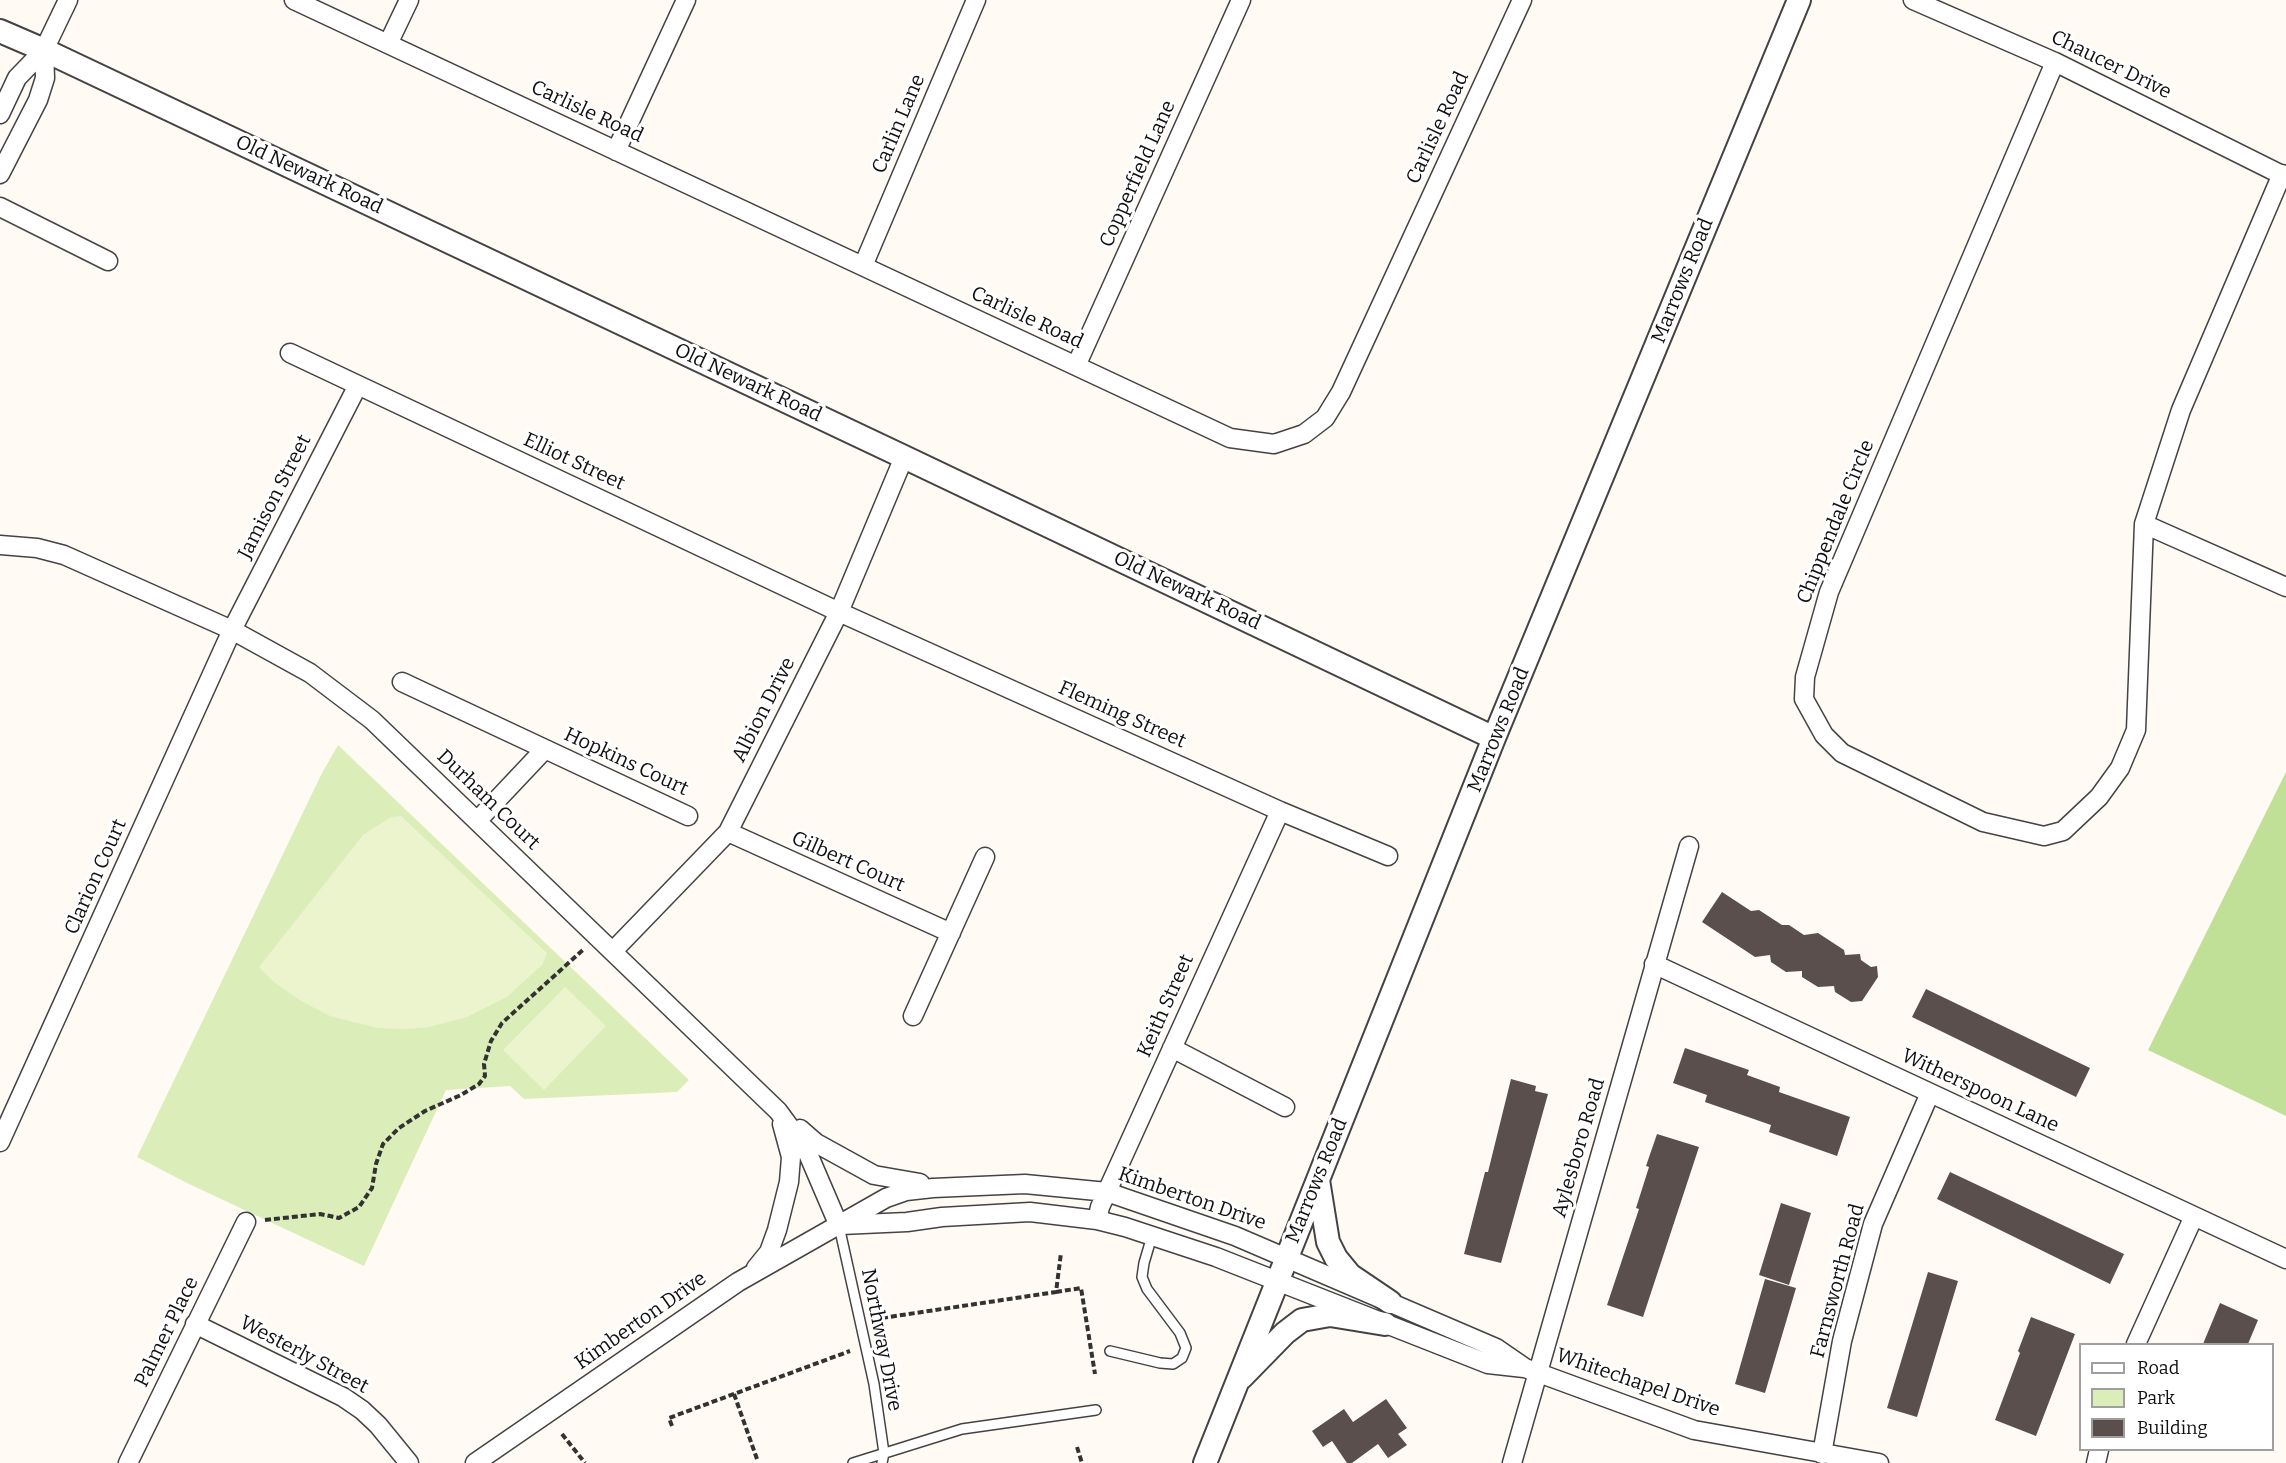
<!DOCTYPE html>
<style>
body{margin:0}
#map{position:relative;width:2286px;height:1463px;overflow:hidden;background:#fffbf4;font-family:Bitter,serif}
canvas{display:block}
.legend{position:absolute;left:2079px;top:1343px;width:195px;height:108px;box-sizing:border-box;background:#fff;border:2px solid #9f9f9f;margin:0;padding:8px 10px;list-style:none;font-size:18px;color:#101010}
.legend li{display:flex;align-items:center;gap:12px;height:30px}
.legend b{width:30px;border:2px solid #9f9f9f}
</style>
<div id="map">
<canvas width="2286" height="1463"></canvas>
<ul class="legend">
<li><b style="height:8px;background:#fff"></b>Road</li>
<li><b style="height:16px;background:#dbeeb9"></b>Park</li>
<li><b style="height:16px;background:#5a4f4c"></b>Building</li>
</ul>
</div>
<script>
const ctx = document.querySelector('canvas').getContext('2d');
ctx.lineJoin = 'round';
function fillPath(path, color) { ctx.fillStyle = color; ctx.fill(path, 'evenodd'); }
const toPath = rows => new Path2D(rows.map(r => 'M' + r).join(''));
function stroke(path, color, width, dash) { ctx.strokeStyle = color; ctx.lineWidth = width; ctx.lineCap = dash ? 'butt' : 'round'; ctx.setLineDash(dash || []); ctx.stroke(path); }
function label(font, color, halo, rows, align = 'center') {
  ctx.font = font + ' Bitter,serif'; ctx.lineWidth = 6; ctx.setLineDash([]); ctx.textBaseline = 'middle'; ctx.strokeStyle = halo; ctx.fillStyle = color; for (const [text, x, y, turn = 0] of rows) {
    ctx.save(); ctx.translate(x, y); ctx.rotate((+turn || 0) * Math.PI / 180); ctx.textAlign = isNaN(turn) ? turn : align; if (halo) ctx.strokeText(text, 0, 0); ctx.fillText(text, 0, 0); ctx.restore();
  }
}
const green = toPath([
 [338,745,689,1080,677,1092,524,1099,510,1086,446,1090,364,1266,187,1183,137,1157,322,773]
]);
const forest = toPath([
 [2286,772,2286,1116,2148,1050]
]);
const pitch = toPath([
 [401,816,547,953,542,965,507,997,467,1017,429,1027,404,1029,378,1028,330,1016,301,1001,274,982,259,967,363,835,391,817],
 [565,987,606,1026,544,1090,503,1050]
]);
const building = toPath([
 [1722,892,1751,911,1759,910,1782,925,1789,925,1804,935,1818,933,1844,950,1845,955,1860,954,1861,960,1871,967,1877,966,1878,977,1862,1001,1851,1002,1835,992,1834,986,1818,987,1802,977,1802,971,1786,972,1771,962,1770,955,1755,957,1702,922],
 [1926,989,2090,1068,2076,1097,1912,1017],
 [1685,1048,1749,1070,1747,1075,1780,1087,1779,1092,1850,1117,1837,1156,1769,1132,1771,1125,1705,1102,1707,1095,1673,1083],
 [1511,1079,1536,1086,1535,1091,1548,1094,1501,1263,1464,1254,1485,1172,1488,1172],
 [1657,1134,1699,1147,1643,1317,1607,1305,1639,1209,1636,1208,1649,1167,1646,1166],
 [1950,1172,2124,1254,2110,1284,1937,1199],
 [1781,1203,1811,1213,1789,1285,1759,1275],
 [1928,1272,1958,1281,1917,1417,1887,1408],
 [1765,1279,1796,1288,1765,1393,1735,1384],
 [2220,1303,2258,1320,2248,1344,2203,1344],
 [2031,1317,2075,1334,2036,1436,1995,1420,2020,1353,2018,1351],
 [1386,1399,1407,1428,1398,1434,1407,1445,1388,1458,1378,1444,1352,1463,1347,1463,1332,1441,1323,1447,1312,1431,1344,1409,1353,1422]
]);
const path = toPath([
 [265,1220,320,1214,339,1218,359,1207,372,1188,376,1164,383,1144,399,1128,425,1111,461,1095,479,1084,485,1076,484,1064,491,1041,502,1023,584,949],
 [1056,1292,1081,1288,1095,1374],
 [882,1318,1056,1292,1061,1253],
 [734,1394,757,1459],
 [672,1426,669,1418,850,1351],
 [562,1434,585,1463],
 [1077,1447,1082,1463]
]);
const service = toPath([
 [839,1226,874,1384,884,1453,882,1463],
 [1110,1351,1160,1363,1173,1364,1182,1358,1186,1348,1180,1333,1147,1289,1142,1277,1144,1263,1152,1236],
 [853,1463,962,1429,1096,1410]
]);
const minor = toPath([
 [294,0,1230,438,1274,444,1304,434,1325,418,1341,392,1522,0],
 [1913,0,2055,62,2286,177],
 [388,44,409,0],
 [2055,62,1829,592,1805,677,1804,699,1824,735,1842,753,1983,822,2044,836,2063,831,2099,797,2120,768,2136,730,2144,524,2181,410,2282,174],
 [0,114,17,78,44,50,68,0],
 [616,151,686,0],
 [0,174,38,100,45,78,44,50],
 [0,207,108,261],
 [863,266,976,0],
 [290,353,839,612,1280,811,1388,856],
 [1076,366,1241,0],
 [2144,524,2286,587],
 [0,545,37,548,64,555,232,630,310,673,372,720,778,1111,806,1149,839,1226],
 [402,682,688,816],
 [478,820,545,749],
 [728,832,951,933],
 [613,951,728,832,839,612,904,457],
 [1654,964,2286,1259],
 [913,1016,985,857],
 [1172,1048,1285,1107],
 [800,1129,816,1143,874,1175,920,1183],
 [0,1142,232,630,358,385],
 [1097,1220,1100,1207,1280,811],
 [841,1225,907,1222,942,1217,1030,1212,1097,1220,1125,1227,1216,1257,1488,1364,1524,1368],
 [756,1268,769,1252,777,1230,789,1182,791,1157,782,1124],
 [195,1324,343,1397,362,1410,378,1425,409,1463],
 [2136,1344,2194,1216],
 [1822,1454,1842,1341,1873,1224,1930,1093],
 [128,1463,246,1222],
 [475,1463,738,1282,886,1198,906,1191,933,1188,1025,1184,1107,1192,1235,1236,1496,1348,1525,1368,1694,1430,1879,1463],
 [1512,1463,1689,846],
 [2096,1463,2099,1450]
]);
const tertiary = toPath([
 [0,31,44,50,904,457,1494,738],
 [1318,1180,1328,1242,1336,1258,1350,1275,1390,1302],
 [1242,1377,1285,1333,1302,1320,1330,1315,1385,1324],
 [1205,1463,1494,738,1799,0]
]);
const streetNames = [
 ["Chaucer Drive",2111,65,26],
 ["Carlisle Road",587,112,25],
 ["Carlin Lane",899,124,-67],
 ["Carlisle Road",1438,128,-65],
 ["Copperfield Lane",1138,174,-66],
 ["Old Newark Road",309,175,25],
 ["Marrows Road",1683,281,-68],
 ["Carlisle Road",1027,318,25],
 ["Old Newark Road",748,383,25],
 ["Elliot Street",574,462,25],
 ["Jamison Street",275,497,-63],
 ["Chippendale Circle",1836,522,-68],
 ["Old Newark Road",1187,591,25],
 ["Albion Drive",764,710,-63],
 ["Fleming Street",1122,715,24],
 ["Marrows Road",1499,730,-68],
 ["Hopkins Court",626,762,25],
 ["Durham Court",488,800,44],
 ["Gilbert Court",848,862,24],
 ["Clarion Court",96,877,-66],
 ["Keith Street",1166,1006,-66],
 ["Witherspoon Lane",1980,1091,25],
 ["Aylesboro Road",1579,1148,-74],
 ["Marrows Road",1317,1181,-68],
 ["Kimberton Drive",1192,1199,19],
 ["Farnsworth Road",1838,1281,-75],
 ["Kimberton Drive",641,1321,-35],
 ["Palmer Place",167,1332,-64],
 ["Northway Drive",881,1340,79],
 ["Westerly Street",304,1355,28],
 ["Whitechapel Drive",1638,1383,19]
];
fillPath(green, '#dbeeb9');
fillPath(forest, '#c1e097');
fillPath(pitch, '#ebf4cc');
fillPath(building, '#5a4f4c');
stroke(service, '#434343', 12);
stroke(minor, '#434343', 21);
stroke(tertiary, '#434343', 26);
stroke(path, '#323232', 4, [6, 3]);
stroke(service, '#fff', 9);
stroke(minor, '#fff', 18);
stroke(tertiary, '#fff', 22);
label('20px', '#101010', '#fff', streetNames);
</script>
